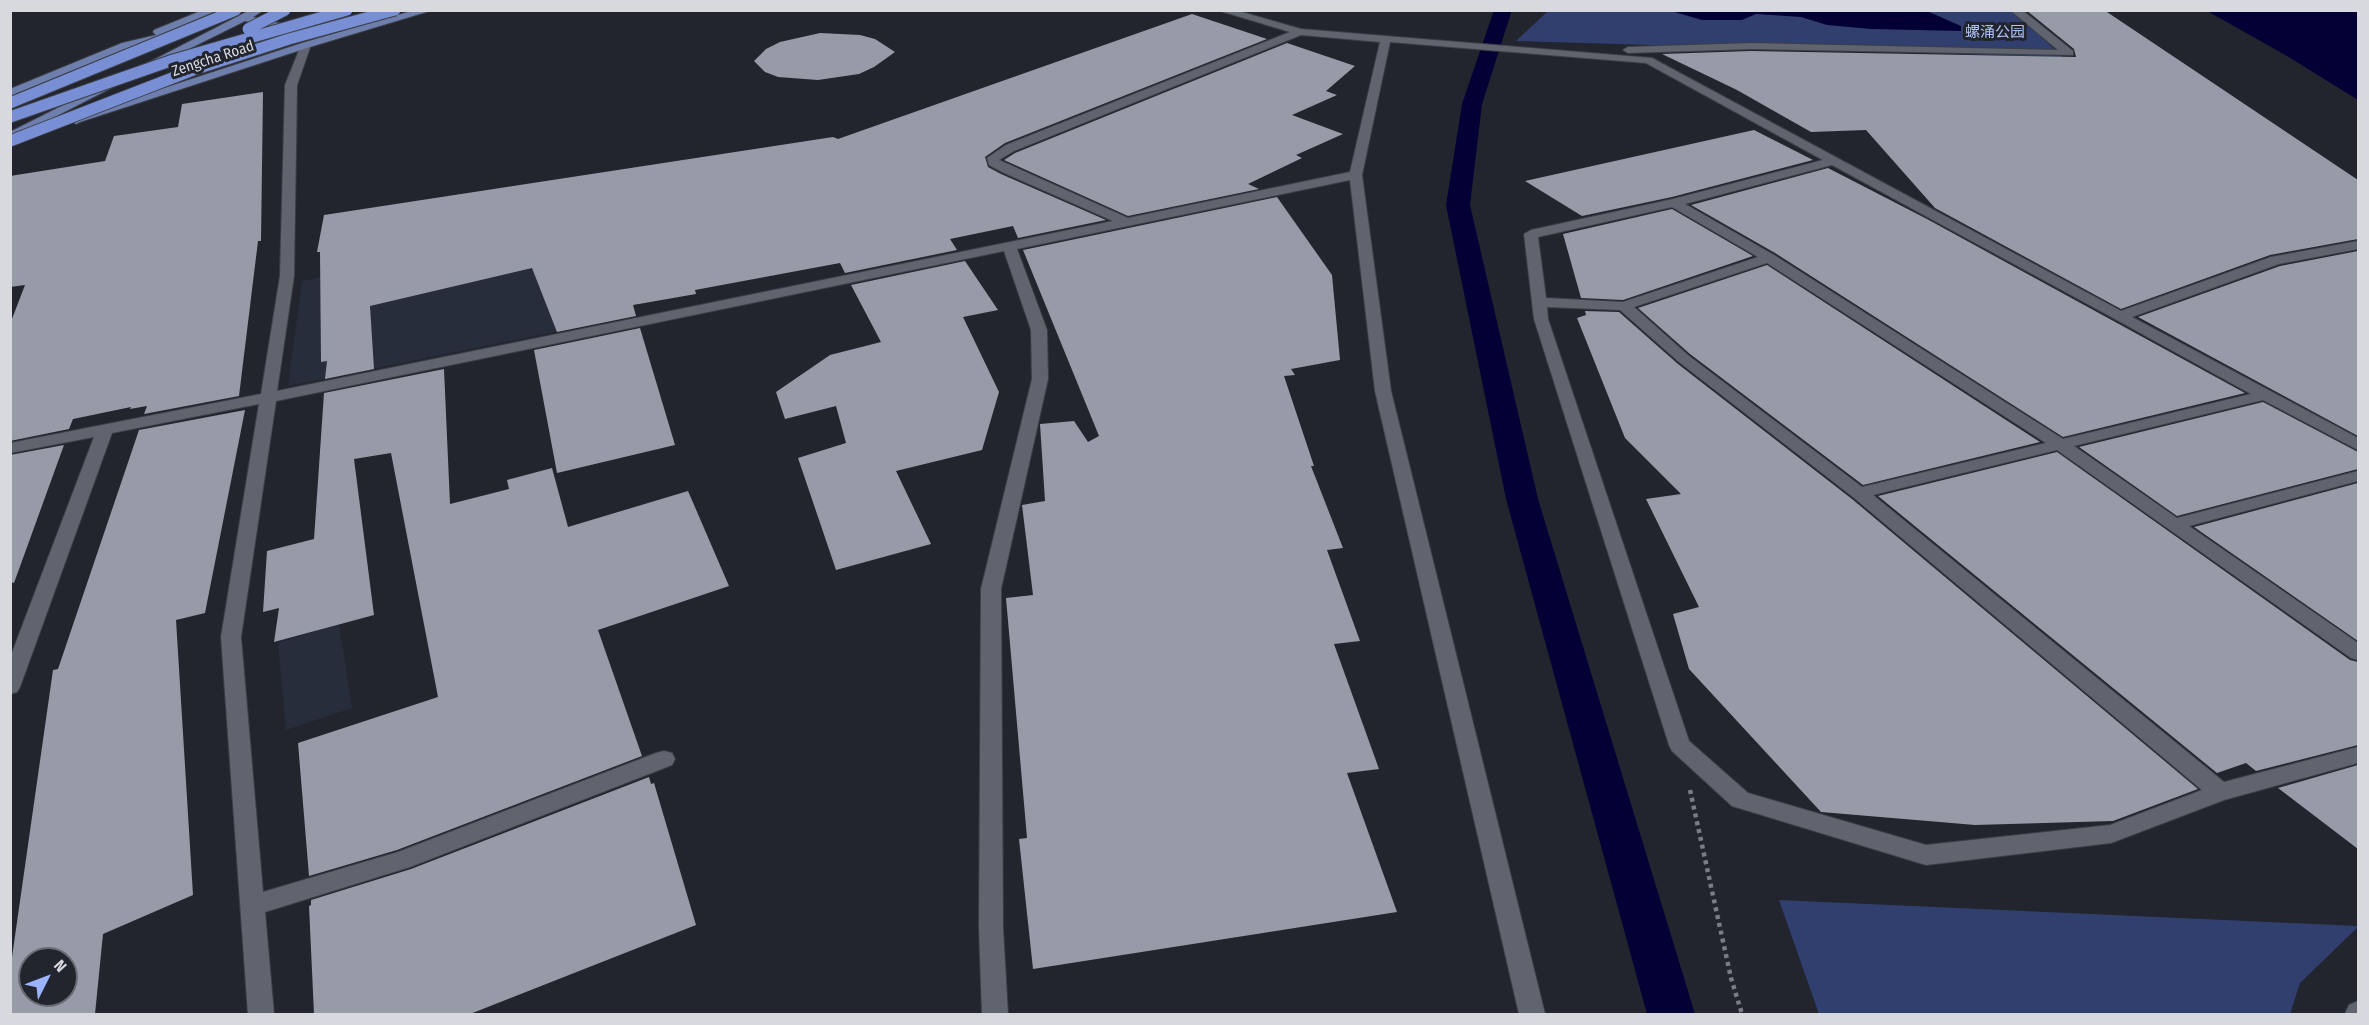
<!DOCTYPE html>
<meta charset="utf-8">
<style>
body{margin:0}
#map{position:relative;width:2369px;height:1025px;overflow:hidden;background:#22252e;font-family:"Fira Sans Condensed",sans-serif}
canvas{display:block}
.frame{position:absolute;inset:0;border:12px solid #d7d9df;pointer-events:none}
.north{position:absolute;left:18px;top:947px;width:60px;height:60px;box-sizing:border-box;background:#22252e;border:2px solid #6a6d75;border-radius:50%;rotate:48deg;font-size:16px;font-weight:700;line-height:24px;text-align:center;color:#d7d9df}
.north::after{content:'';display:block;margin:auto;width:21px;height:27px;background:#9cb4fd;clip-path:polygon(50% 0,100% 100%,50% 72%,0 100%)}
</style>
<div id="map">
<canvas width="2369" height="1025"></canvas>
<div class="frame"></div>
<div class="north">N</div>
</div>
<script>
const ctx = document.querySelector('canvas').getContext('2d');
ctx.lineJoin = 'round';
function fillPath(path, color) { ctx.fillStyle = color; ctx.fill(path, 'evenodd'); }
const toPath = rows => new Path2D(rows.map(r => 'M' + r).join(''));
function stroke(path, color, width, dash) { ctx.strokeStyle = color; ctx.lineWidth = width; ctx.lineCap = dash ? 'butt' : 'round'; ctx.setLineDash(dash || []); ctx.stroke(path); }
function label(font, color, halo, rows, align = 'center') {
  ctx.font = font + ' "Fira Sans Condensed","Noto Sans SC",sans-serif'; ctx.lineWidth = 6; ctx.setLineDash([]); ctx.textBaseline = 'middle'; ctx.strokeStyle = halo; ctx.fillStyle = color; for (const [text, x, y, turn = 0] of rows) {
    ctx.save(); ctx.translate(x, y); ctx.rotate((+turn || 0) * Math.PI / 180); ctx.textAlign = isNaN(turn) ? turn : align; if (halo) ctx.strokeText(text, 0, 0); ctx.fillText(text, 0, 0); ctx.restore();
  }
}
const built = toPath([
 [589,225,609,321,288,386,302,281],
 [339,624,352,708,286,730,278,643]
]);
const green = toPath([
 [2015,10,2062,57,1516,41,1548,11],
 [1779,900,2358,926,2358,927,2300,983,2290,1014,1819,1014]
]);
const water = toPath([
 [1671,11,1927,11,1961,26,1961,31,1871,29,1827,25,1801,17,1756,14,1742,20,1702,20],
 [2207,11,2358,11,2358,100,2287,56]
]);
const canal = toPath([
 [1494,10,1512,10,1482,104,1470,205,1538,499,1695,1014,1647,1014,1506,499,1446,205,1462,104,1494,10]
]);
const building = toPath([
 [2026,10,2104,10,2358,180,2358,239,2270,255,2121,309,1935,208,1866,130,1811,132,1737,90,1662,54,1751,51,2076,57,2074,49],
 [1192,14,1267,39,1005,143,985,157,988,167,1001,174,1106,220,1018,238,1013,226,950,239,957,250,845,273,840,263,695,290,696,294,633,305,636,316,557,332,532,268,370,306,374,369,325,379,327,361,321,362,320,252,317,252,324,215,833,137,838,139],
 [820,33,860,35,875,39,895,52,874,67,859,74,818,80,778,77,765,72,754,61,766,49,780,42],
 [1287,43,1355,66,1326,91,1337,95,1292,115,1343,134,1296,155,1302,158,1248,184,1259,189,1128,216,1004,160,1015,153],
 [263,92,261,241,258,241,239,396,144,414,147,406,130,409,131,407,73,419,69,429,10,441,10,324,25,285,10,287,10,176,105,161,114,136,178,127,182,104],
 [1754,130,1813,160,1672,197,1582,216,1525,181],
 [1828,168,1927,219,2245,393,2063,437,1775,253,1691,205],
 [1277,197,1332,275,1340,360,1291,369,1295,375,1284,376,1314,466,1311,466,1343,548,1327,550,1360,641,1334,644,1379,769,1347,773,1397,912,1033,969,1019,839,1027,838,1006,598,1033,595,1022,505,1045,501,1040,424,1074,421,1088,442,1099,436,1023,250],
 [1672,209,1753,256,1623,300,1581,298,1563,234],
 [2358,251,2358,436,2138,317,2280,266],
 [965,261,998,310,963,317,999,392,982,450,896,471,931,544,836,570,798,458,846,443,836,406,785,419,776,392,830,355,881,342,851,285],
 [1767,265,2040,442,1863,485,1690,354,1638,308],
 [1585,311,1619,312,1678,364,1852,499,2198,789,2113,821,1975,825,1821,812,1689,669,1673,614,1699,607,1646,499,1681,494,1625,438,1577,318,1586,315],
 [640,328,675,445,557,473,534,350],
 [444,369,450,504,509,489,507,480,552,468,568,527,688,491,729,586,598,630,642,756,397,850,309,876,298,743,438,697,391,453,354,459,374,615,274,642,279,608,263,612,267,551,314,539,324,393],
 [2263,402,2358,452,2358,469,2177,516,2079,447],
 [245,410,205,613,176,620,193,895,103,934,95,1014,10,1014,10,971,53,670,58,669,139,430],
 [30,959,66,959,66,995,30,995],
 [64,445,14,583,10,582,10,455],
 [2057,452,2350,660,2358,662,2358,745,2256,771,2246,763,2217,773,1878,496],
 [2358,483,2358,641,2194,527],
 [2358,765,2358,849,2278,788],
 [649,777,651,784,654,783,696,925,470,1014,314,1014,309,906,311,905,311,900,411,869]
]);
const path = toPath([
 [1690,790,1731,978,1742,1014]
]);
const minor = toPath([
 [1217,10,1235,10,1301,29,1652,58,2121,311,2271,257,2358,241,2358,249,2279,264,2132,317,2358,438,2358,450,2263,400,2074,446,2177,518,2358,471,2358,481,2189,526,2358,643,2358,660,2351,658,2057,450,1873,495,2224,782,2358,747,2358,763,2224,800,2111,843,1926,865,1732,806,1672,751,1669,745,1534,319,1524,234,1531,230,1673,199,1823,160,1646,63,1390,42,1362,175,1391,391,1545,1014,1519,1014,1375,391,1350,180,1017,249,1047,330,1048,379,1001,589,1003,928,1008,1014,982,1014,979,928,981,589,1032,379,1031,330,1004,251,276,401,241,637,263,892,398,852,656,753,664,751,672,753,675,759,672,765,410,867,265,912,274,1014,248,1014,221,637,259,404,112,433,20,687,17,692,10,694,10,658,94,437,10,453,10,443,261,394,280,276,285,85,302,43,311,45,297,85,294,276,277,391,1113,221,1002,172,989,165,987,158,1006,145,1290,32,1217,10],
 [1301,35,1380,42,1350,172,1128,218,999,160,1014,151,1301,35],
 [1832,165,2115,319,2251,394,2063,439,1774,255,1685,204,1832,165],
 [1672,207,1758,257,1623,302,1546,298,1538,237,1672,207],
 [1767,263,2046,443,1862,487,1689,356,1634,307,1767,263],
 [1547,307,1620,310,1679,362,1853,497,2202,790,2110,825,1926,845,1748,793,1689,741,1548,319,1547,307],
 [2010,10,2022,10,2073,51,2073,55,1751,49,1628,53,1623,50,1628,47,1751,43,2058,50,2010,10],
 [2358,1001,2358,1014,2345,1014,2349,1005,2358,1001]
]);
const major = toPath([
 [203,10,218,10,167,32,176,32,176,36,130,47,10,96,10,89,122,43,156,35,153,32,154,30,203,10],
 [250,10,264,10,253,17,292,26,325,27,330,30,325,33,292,32,245,21,149,69,145,70,140,67,250,10],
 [415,10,433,10,310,47,80,122,76,124,70,120,72,118,302,43,415,10],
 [113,80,117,81,117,85,10,140,10,132,113,80]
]);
const highwayBridge = toPath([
 [248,29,285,10],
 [10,103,236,10],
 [10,117,173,60,347,10],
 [10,141,193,70,289,39,395,10]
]);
const farParknames = [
 ["螺涌公园",1995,33]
];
const farStreetnames = [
 ["Zengcha Road",213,59,-18]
];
fillPath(built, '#272d3b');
fillPath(green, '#313f6e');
fillPath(water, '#030036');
fillPath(canal, '#030036');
fillPath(building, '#979ba7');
stroke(minor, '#3c3f46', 2);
stroke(major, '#3c3f46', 2);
stroke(path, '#7b7d85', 4.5, [4, 4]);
fillPath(minor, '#60646f');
fillPath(major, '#6e7ead');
stroke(highwayBridge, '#3c3f46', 13, []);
stroke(highwayBridge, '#788fd6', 11);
label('15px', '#aec2f9', '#22252e', farParknames);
label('15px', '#d7d9df', '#22252e', farStreetnames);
</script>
